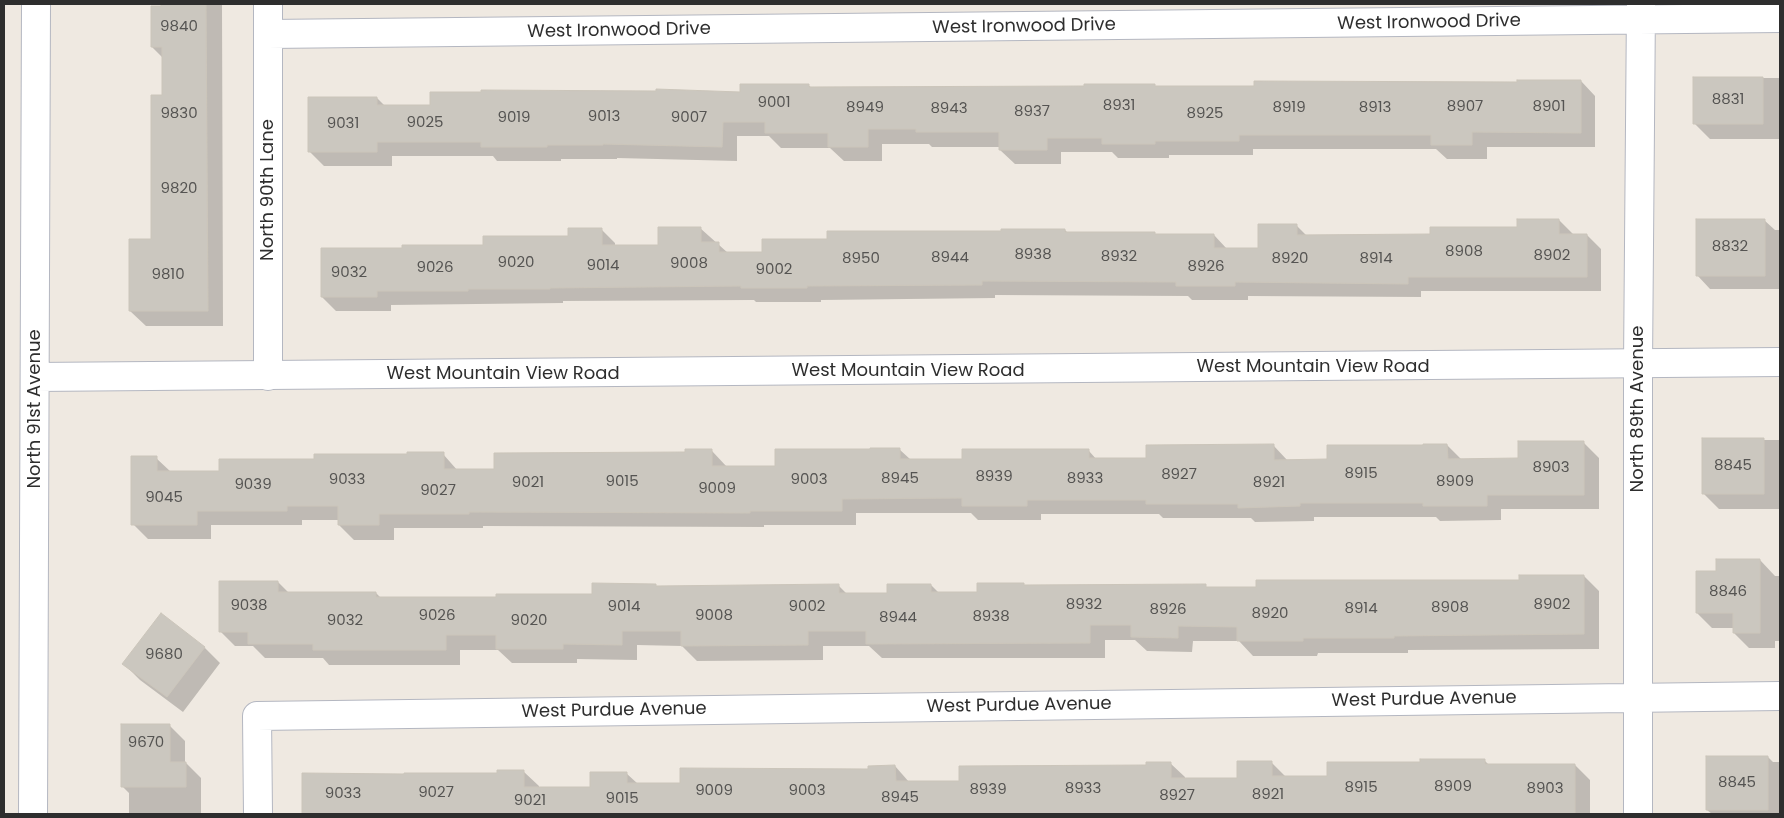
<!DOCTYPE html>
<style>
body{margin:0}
#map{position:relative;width:1784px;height:818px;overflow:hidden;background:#efe9e1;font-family:Poppins,sans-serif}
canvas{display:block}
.frame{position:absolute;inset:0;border:5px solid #2e2e2e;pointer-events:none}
</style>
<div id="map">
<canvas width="1784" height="818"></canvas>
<div class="frame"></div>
</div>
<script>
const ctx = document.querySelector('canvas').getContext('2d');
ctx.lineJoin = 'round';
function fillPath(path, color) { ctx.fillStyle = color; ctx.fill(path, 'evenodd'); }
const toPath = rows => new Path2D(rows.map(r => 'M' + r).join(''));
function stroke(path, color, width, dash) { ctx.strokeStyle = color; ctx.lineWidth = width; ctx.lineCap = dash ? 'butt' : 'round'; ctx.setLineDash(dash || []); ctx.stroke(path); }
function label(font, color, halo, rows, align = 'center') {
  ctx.font = font + ' Poppins,sans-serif'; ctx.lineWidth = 4; ctx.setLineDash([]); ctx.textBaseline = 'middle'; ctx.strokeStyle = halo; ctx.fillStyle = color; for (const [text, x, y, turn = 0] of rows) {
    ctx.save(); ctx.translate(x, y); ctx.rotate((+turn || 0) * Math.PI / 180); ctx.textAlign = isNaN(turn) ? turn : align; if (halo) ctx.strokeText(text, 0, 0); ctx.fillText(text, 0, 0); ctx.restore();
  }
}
const shadow = toPath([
 [162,4,222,4,223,326,146,326,130,311,152,240,163,96,163,58,152,47],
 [1695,78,1780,78,1780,139,1710,139,1695,124],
 [1581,81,1595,96,1595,147,1487,147,1487,159,1447,159,1436,149,1253,149,1253,155,1169,155,1169,158,1118,158,1112,152,1061,152,1061,164,1015,164,1000,150,1000,147,932,147,929,144,882,144,882,161,844,161,830,148,781,148,769,136,737,136,737,161,617,158,617,159,561,159,561,161,497,161,493,156,392,156,392,166,324,166,309,151,377,98,385,106,431,106,741,93,808,85,812,88,1085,87,1154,85,1156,87,1518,83],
 [1559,220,1573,234,1587,235,1601,249,1601,291,1421,291,1421,297,1248,296,1248,300,1192,300,1188,296,995,295,995,298,821,300,821,302,756,302,754,300,563,301,563,303,391,305,391,311,336,311,322,297,404,249,484,246,569,237,601,229,615,243,615,246,660,246,700,228,728,253,764,253,828,240,1065,230,1068,233,1214,235,1227,249,1259,249,1297,226,1307,236,1431,235,1518,228],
 [1764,220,1775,230,1780,230,1780,289,1710,289,1697,275],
 [1704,440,1780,440,1780,509,1719,509,1704,494],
 [1584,443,1599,458,1599,509,1501,509,1501,520,1440,521,1436,517,1314,517,1314,521,1255,522,1251,518,1163,518,1159,514,1041,514,1041,520,978,520,971,513,856,513,856,525,764,525,764,527,483,526,483,528,394,528,394,540,354,540,339,525,339,520,302,520,302,525,211,525,211,539,148,539,133,524,156,458,171,472,221,472,315,460,443,454,458,471,496,471,712,451,727,467,777,467,899,449,911,460,963,460,1089,451,1097,460,1148,460,1273,445,1288,461,1329,460,1447,445,1462,460,1519,459],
 [1760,560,1775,576,1780,576,1780,641,1775,641,1775,648,1749,648,1734,633,1734,628,1712,628,1697,613,1718,572],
 [1584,576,1599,591,1599,649,1408,650,1408,653,1318,653,1317,656,1253,656,1239,641,1193,641,1192,652,1147,651,1135,640,1105,640,1105,658,882,658,869,646,823,646,823,660,697,661,682,646,637,645,637,660,577,659,577,663,512,663,498,650,460,650,460,665,329,665,323,658,265,658,253,646,235,646,220,631,278,582,289,593,376,593,381,598,497,598,594,595,655,585,657,587,838,585,847,594,889,594,931,585,939,593,978,593,1025,586,1205,586,1208,589,1520,581],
 [205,648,220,663,183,712,140,680,124,664],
 [169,725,185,741,185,762,201,778,201,814,129,814,129,793,123,787],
 [1768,757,1773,762,1780,762,1780,814,1712,814,1707,810],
 [1485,761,1489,765,1575,765,1590,780,1590,814,303,814,303,774,499,774,524,772,539,786,539,788,591,788,626,773,638,784,681,784,869,770,895,766,909,782,960,782,1170,763,1185,777,1185,780,1238,780,1271,762,1286,777,1329,777,1421,763]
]);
const building = toPath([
 [161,4,206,4,208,311,129,311,129,239,151,239,151,95,162,95,162,47,151,47,151,6,161,6,161,4],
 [1693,77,1763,77,1763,124,1693,124,1693,77],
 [1517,80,1581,80,1581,133,1472,132,1472,145,1431,145,1431,135,1239,135,1239,141,1155,141,1155,144,1102,144,1102,138,1047,138,1047,150,999,150,999,132,916,132,916,129,868,129,868,147,828,147,828,133,765,133,765,122,723,122,722,147,603,144,603,145,547,145,547,147,481,147,481,142,377,142,377,152,308,152,308,97,377,97,377,105,430,105,430,92,481,92,481,90,656,91,656,89,740,92,740,84,809,84,809,87,1084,86,1084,84,1155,84,1155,86,1254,86,1254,81,1517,82,1517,80],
 [1517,219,1559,219,1559,234,1587,234,1587,277,1408,277,1408,284,1235,282,1235,286,1176,286,1176,282,982,281,982,285,807,286,807,288,741,288,741,286,550,288,550,289,468,289,468,291,377,291,377,297,321,297,321,248,402,248,402,245,483,245,483,236,568,236,568,228,602,228,602,245,658,245,658,227,701,227,701,242,719,242,719,252,762,252,762,239,827,239,827,231,1001,231,1001,229,1065,229,1065,232,1155,232,1155,234,1214,234,1214,248,1258,248,1258,224,1297,224,1297,235,1430,234,1430,227,1517,227,1517,219],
 [1696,219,1765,219,1765,276,1696,276,1696,219],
 [1702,438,1764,438,1764,494,1702,494,1702,438],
 [1518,441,1584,441,1584,495,1487,495,1487,506,1423,506,1423,503,1300,503,1300,506,1238,508,1238,504,1146,504,1146,500,1027,500,1027,506,962,506,962,498,842,499,842,511,750,511,750,513,469,512,469,514,379,514,379,525,338,525,338,506,287,506,287,511,197,511,197,525,131,525,131,456,157,456,157,471,219,471,219,459,314,459,314,454,407,454,407,452,444,452,444,469,494,469,494,453,685,452,685,449,712,449,712,466,775,466,775,449,870,449,870,448,900,448,900,459,962,459,962,449,1089,449,1089,458,1146,458,1146,445,1274,444,1274,460,1327,459,1327,445,1423,445,1423,444,1447,444,1448,459,1518,458,1518,441],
 [1716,559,1760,559,1760,633,1733,633,1733,613,1696,613,1696,571,1716,571,1716,559],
 [1519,575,1584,575,1584,634,1394,636,1394,638,1303,638,1303,641,1237,641,1237,627,1178,626,1178,638,1131,637,1131,625,1090,625,1090,643,866,644,866,631,808,631,808,645,681,646,681,631,622,631,622,645,563,644,563,649,496,649,496,635,446,635,446,650,313,650,313,644,248,644,248,632,219,632,219,581,278,581,278,592,376,592,376,597,496,597,496,594,592,594,592,583,656,584,656,586,839,584,839,593,887,593,887,584,931,584,931,592,977,592,977,583,1024,583,1024,585,1206,584,1206,587,1256,587,1256,580,1519,580,1519,575],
 [161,613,205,647,167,697,122,664,161,613],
 [121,724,170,724,170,762,186,762,186,787,121,787,121,724],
 [1706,756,1768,756,1768,810,1706,810,1706,756],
 [1420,759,1485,759,1485,764,1575,764,1575,814,302,814,302,773,404,774,404,773,497,773,497,770,524,770,524,787,590,787,590,772,627,772,627,783,680,783,680,768,868,769,868,766,895,765,896,781,959,781,959,766,1146,765,1146,762,1171,762,1171,778,1237,778,1237,761,1272,761,1272,776,1327,776,1327,762,1420,762,1420,759]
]);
const street = toPath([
 [268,4,268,376],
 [268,34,1780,18],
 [258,814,257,716,1780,696],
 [1638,814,1638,365,1641,4]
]);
const secondary = toPath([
 [35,377,1780,362],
 [33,814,36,4]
]);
const numberNames = [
 ["9840",179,27],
 ["8831",1728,100],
 ["9001",774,103],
 ["8931",1119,106],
 ["8907",1465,107],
 ["8901",1549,107],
 ["8949",865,108],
 ["8919",1289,108],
 ["8913",1375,108],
 ["8943",949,109],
 ["8937",1032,112],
 ["9830",179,114],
 ["8925",1205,114],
 ["9013",604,117],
 ["9019",514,118],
 ["9007",689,118],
 ["9025",425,123],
 ["9031",343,124],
 ["9820",179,189],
 ["8832",1730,247],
 ["8908",1464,252],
 ["8938",1033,255],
 ["8902",1552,256],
 ["8932",1119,257],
 ["8944",950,258],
 ["8950",861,259],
 ["8920",1290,259],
 ["8914",1376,259],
 ["9020",516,263],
 ["9008",689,264],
 ["9014",603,266],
 ["8926",1206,267],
 ["9026",435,268],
 ["9002",774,270],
 ["9032",349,273],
 ["9810",168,275],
 ["8845",1733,466],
 ["8903",1551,468],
 ["8915",1361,474],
 ["8927",1179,475],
 ["8939",994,477],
 ["8945",900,479],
 ["8933",1085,479],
 ["9033",347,480],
 ["9003",809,480],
 ["9015",622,482],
 ["8909",1455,482],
 ["9021",528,483],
 ["8921",1269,483],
 ["9039",253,485],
 ["9009",717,489],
 ["9027",438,491],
 ["9045",164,498],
 ["8846",1728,592],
 ["8932",1084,605],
 ["8902",1552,605],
 ["9038",249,606],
 ["9014",624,607],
 ["9002",807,607],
 ["8908",1450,608],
 ["8914",1361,609],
 ["8926",1168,610],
 ["8920",1270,614],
 ["9026",437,616],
 ["9008",714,616],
 ["8938",991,617],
 ["8944",898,618],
 ["9032",345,621],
 ["9020",529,621],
 ["9680",164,655],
 ["9670",146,743],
 ["8845",1737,783],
 ["8909",1453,787],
 ["8915",1361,788],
 ["8933",1083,789],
 ["8903",1545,789],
 ["8939",988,790],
 ["9009",714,791],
 ["9003",807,791],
 ["9027",436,793],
 ["9033",343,794],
 ["8921",1268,795],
 ["8927",1177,796],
 ["8945",900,798],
 ["9015",622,799],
 ["9021",530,801]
];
const streetNames = [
 ["West Ironwood Drive",1429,23,-1],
 ["West Ironwood Drive",1024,27,-1],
 ["West Ironwood Drive",619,31,-1],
 ["North 90th Lane",268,190,-90],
 ["West Mountain View Road",1313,367],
 ["West Mountain View Road",908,371],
 ["West Mountain View Road",503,374],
 ["North 91st Avenue",35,409,-90],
 ["North 89th Avenue",1638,409,-90],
 ["West Purdue Avenue",1424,700,-1],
 ["West Purdue Avenue",1019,706,-1],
 ["West Purdue Avenue",614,711,-1]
];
fillPath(shadow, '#0003');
fillPath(building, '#cbc7bf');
stroke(building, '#cbc5ba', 1);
stroke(street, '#b4b7c1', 30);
stroke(secondary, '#b4b7c1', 30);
stroke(street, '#fff', 28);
stroke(secondary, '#fff', 28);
label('15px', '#555452', null, numberNames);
label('18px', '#2e2e2e', '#fff', streetNames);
</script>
